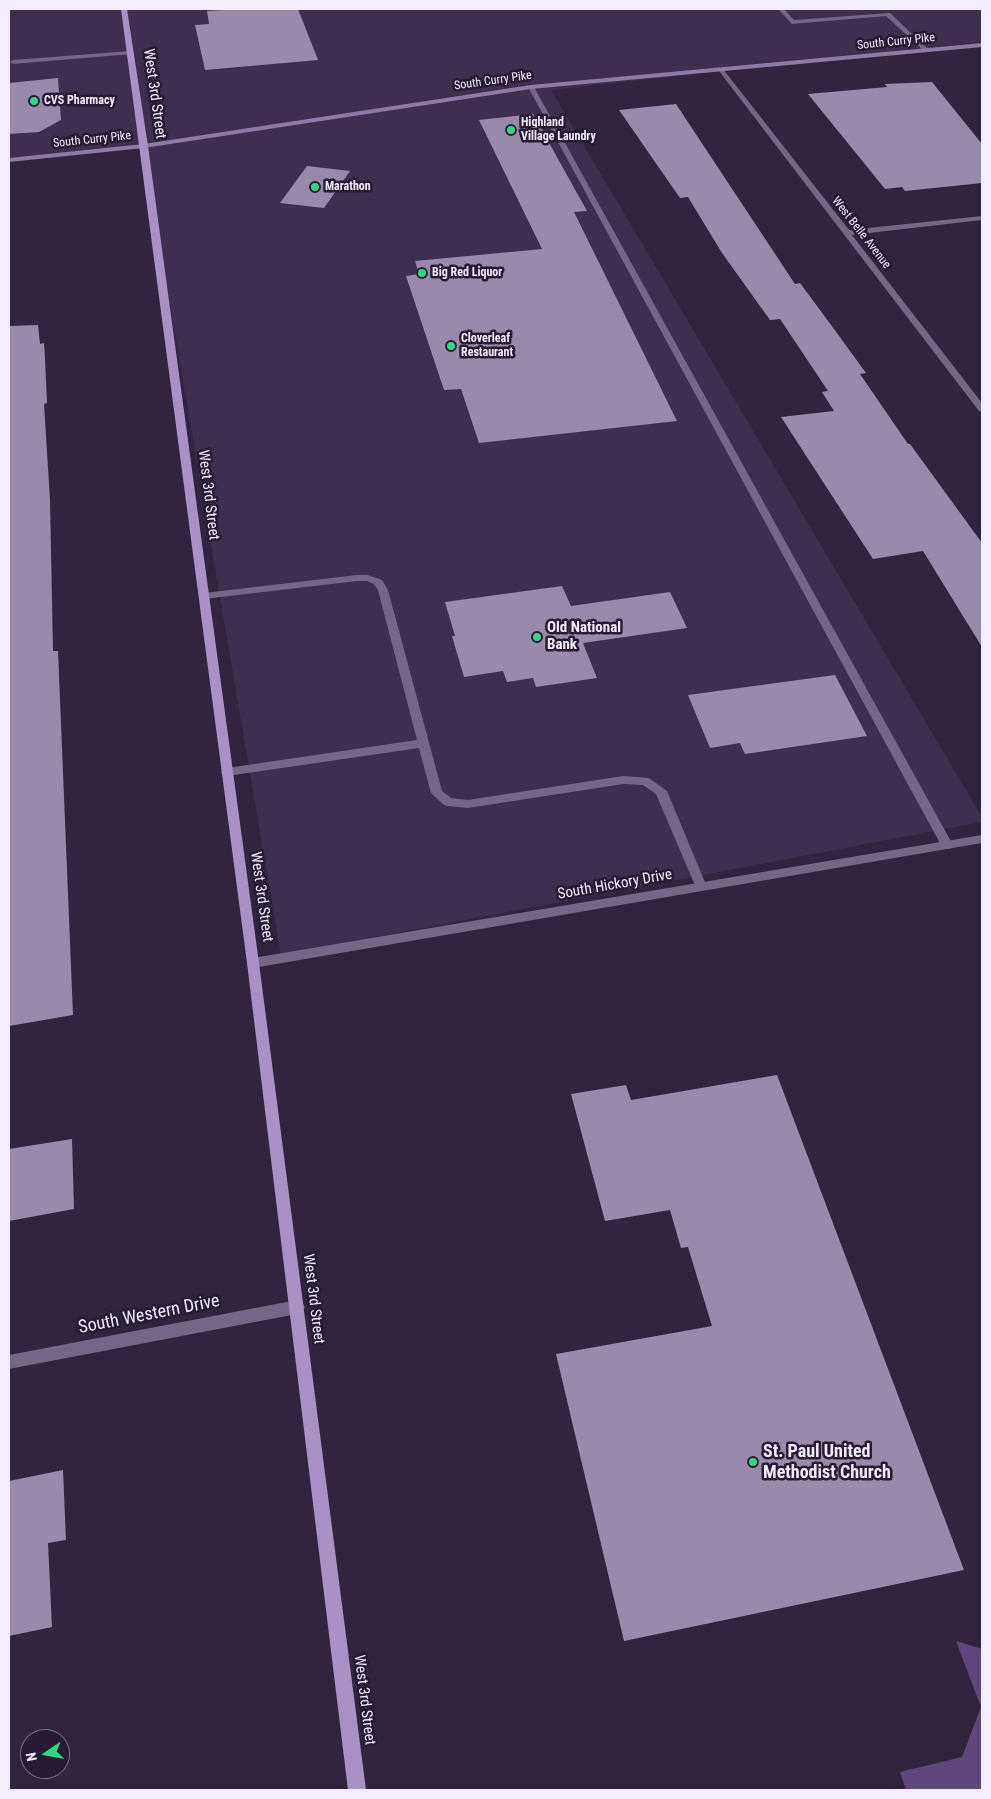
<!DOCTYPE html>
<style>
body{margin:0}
#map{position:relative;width:991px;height:1799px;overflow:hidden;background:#31243f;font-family:"Roboto Condensed",sans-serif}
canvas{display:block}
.frame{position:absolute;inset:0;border:10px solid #f4edfe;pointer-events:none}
.north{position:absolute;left:20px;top:1729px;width:50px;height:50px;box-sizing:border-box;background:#271b34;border:1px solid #796f85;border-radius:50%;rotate:258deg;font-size:14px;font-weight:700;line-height:20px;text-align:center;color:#f4edfe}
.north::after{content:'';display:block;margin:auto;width:18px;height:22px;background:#30d883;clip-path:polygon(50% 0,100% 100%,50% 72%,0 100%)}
</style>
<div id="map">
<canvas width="991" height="1799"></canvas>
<div class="frame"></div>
<div class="north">N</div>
</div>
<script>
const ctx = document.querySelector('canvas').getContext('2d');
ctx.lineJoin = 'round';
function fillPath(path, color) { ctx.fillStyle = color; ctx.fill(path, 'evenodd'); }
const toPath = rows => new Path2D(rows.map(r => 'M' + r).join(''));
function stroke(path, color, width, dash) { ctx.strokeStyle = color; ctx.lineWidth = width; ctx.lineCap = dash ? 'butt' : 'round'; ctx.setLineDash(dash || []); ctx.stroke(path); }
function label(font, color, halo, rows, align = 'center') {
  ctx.font = font + ' "Roboto Condensed",sans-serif'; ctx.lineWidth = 5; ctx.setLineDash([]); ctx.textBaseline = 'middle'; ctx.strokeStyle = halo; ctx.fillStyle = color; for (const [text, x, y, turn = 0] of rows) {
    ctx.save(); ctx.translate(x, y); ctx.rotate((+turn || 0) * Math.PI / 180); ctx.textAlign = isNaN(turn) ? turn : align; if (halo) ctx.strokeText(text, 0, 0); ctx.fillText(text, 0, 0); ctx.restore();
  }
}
const built = toPath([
 [9,9,982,9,982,42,551,90,982,817,982,822,281,955,143,146,9,158]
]);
const green = toPath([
 [956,1641,982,1649,982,1790,906,1790,900,1772,962,1757,981,1707]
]);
const building = toPath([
 [242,9,298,9,318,60,205,70,195,25,209,24,207,11],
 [58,78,61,120,39,132,9,134,9,83],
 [932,82,982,144,982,183,905,191,902,187,885,189,808,94,887,87,885,84],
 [676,104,795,284,800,283,834,329,866,373,860,374,908,444,910,444,982,543,982,647,923,551,873,559,781,417,834,411,822,392,828,391,780,319,770,320,722,253,688,197,680,198,619,110],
 [533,114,587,211,574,212,677,421,479,443,461,389,444,390,406,276,419,274,415,261,542,249,479,120],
 [307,166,350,171,324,208,280,203],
 [38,325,40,344,44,343,45,359,47,403,44,404,50,500,53,651,58,651,73,1015,9,1026,9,326],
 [562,586,571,606,670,592,687,628,583,643,597,678,536,687,533,678,507,682,503,671,464,677,452,636,455,636,445,602],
 [835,675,867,736,745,754,740,743,710,748,688,695],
 [777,1075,964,1570,624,1641,556,1354,712,1326,688,1247,681,1248,670,1210,605,1221,571,1094,626,1085,631,1100],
 [72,1139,74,1209,9,1221,9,1149],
 [63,1470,66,1540,48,1543,52,1627,9,1636,9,1481]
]);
const service = toPath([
 [778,9,784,9,794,20,890,13,929,50,924,51,886,16,792,24,778,9],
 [130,51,133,53,132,54,13,64,10,62,13,60,130,51],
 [531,85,534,87,953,845,951,848,947,849,941,845,528,87,531,85],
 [357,575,368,575,382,580,388,590,442,791,451,798,468,800,623,776,649,778,667,791,707,887,705,890,697,890,656,794,643,785,623,784,468,808,448,806,444,805,431,793,419,748,227,776,223,775,221,772,227,768,417,740,378,590,374,584,367,581,357,581,204,599,199,596,204,593,357,575]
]);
const minor = toPath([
 [721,68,723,69,849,230,982,216,982,220,852,235,982,403,982,412,979,411,719,71,719,69,721,68],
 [982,835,982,843,253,968,248,967,247,963,248,959,253,958,982,835],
 [297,1300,302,1302,305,1307,302,1312,297,1314,9,1369,9,1355,297,1300]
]);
const secondary = toPath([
 [982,43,982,47,531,89,144,148,9,162,9,158,144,144,531,85,982,43]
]);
const primary = toPath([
 [121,9,127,9,148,146,259,963,366,1790,348,1790,247,963,121,9]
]);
const markers = [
 [34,101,5,"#30d883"],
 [511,130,5,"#30d883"],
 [315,187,5,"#30d883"],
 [422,273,5,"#30d883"],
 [451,346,5,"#30d883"],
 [537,637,5,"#30d883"],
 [753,1462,5,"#30d883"]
];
const farStreetnames = [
 ["South Curry Pike",896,42,-6],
 ["South Curry Pike",493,81,-8],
 ["South Curry Pike",92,140,-6],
 ["West Belle Avenue",861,233,52]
];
const farPoinames = [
 ["CVS Pharmacy",44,101],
 ["Highland",521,123],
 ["Village Laundry",521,137],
 ["Marathon",325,187],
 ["Big Red Liquor",432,273],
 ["Cloverleaf",461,339],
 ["Restaurant",461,353]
];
const streetNames = [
 ["West 3rd Street",154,94,82],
 ["West 3rd Street",208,495,83],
 ["South Hickory Drive",615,885,-10],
 ["West 3rd Street",261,897,82],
 ["West 3rd Street",313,1299,83],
 ["West 3rd Street",364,1700,83]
];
const poiNames = [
 ["Old National",547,628],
 ["Bank",547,645]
];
const nearStreetnames = [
 ["South Western Drive",149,1315,-11]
];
const nearPoinames = [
 ["St. Paul United",763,1452],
 ["Methodist Church",763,1473]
];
fillPath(built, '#3e2f4f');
fillPath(green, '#5f477b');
fillPath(building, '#998aab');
fillPath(service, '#746685');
fillPath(minor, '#746685');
fillPath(secondary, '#8e7ba5');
fillPath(primary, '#a991c6');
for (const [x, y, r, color] of markers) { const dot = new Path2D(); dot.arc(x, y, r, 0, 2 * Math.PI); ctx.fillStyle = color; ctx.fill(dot); stroke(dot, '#271b34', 2); }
label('12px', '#f4edfe', '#271b34', farStreetnames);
label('bold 12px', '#f4edfe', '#271b34', farPoinames, 'left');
label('15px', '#f4edfe', '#271b34', streetNames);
label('bold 15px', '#f4edfe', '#271b34', poiNames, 'left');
label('18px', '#f4edfe', '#271b34', nearStreetnames);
label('bold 18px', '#f4edfe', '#271b34', nearPoinames, 'left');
</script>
